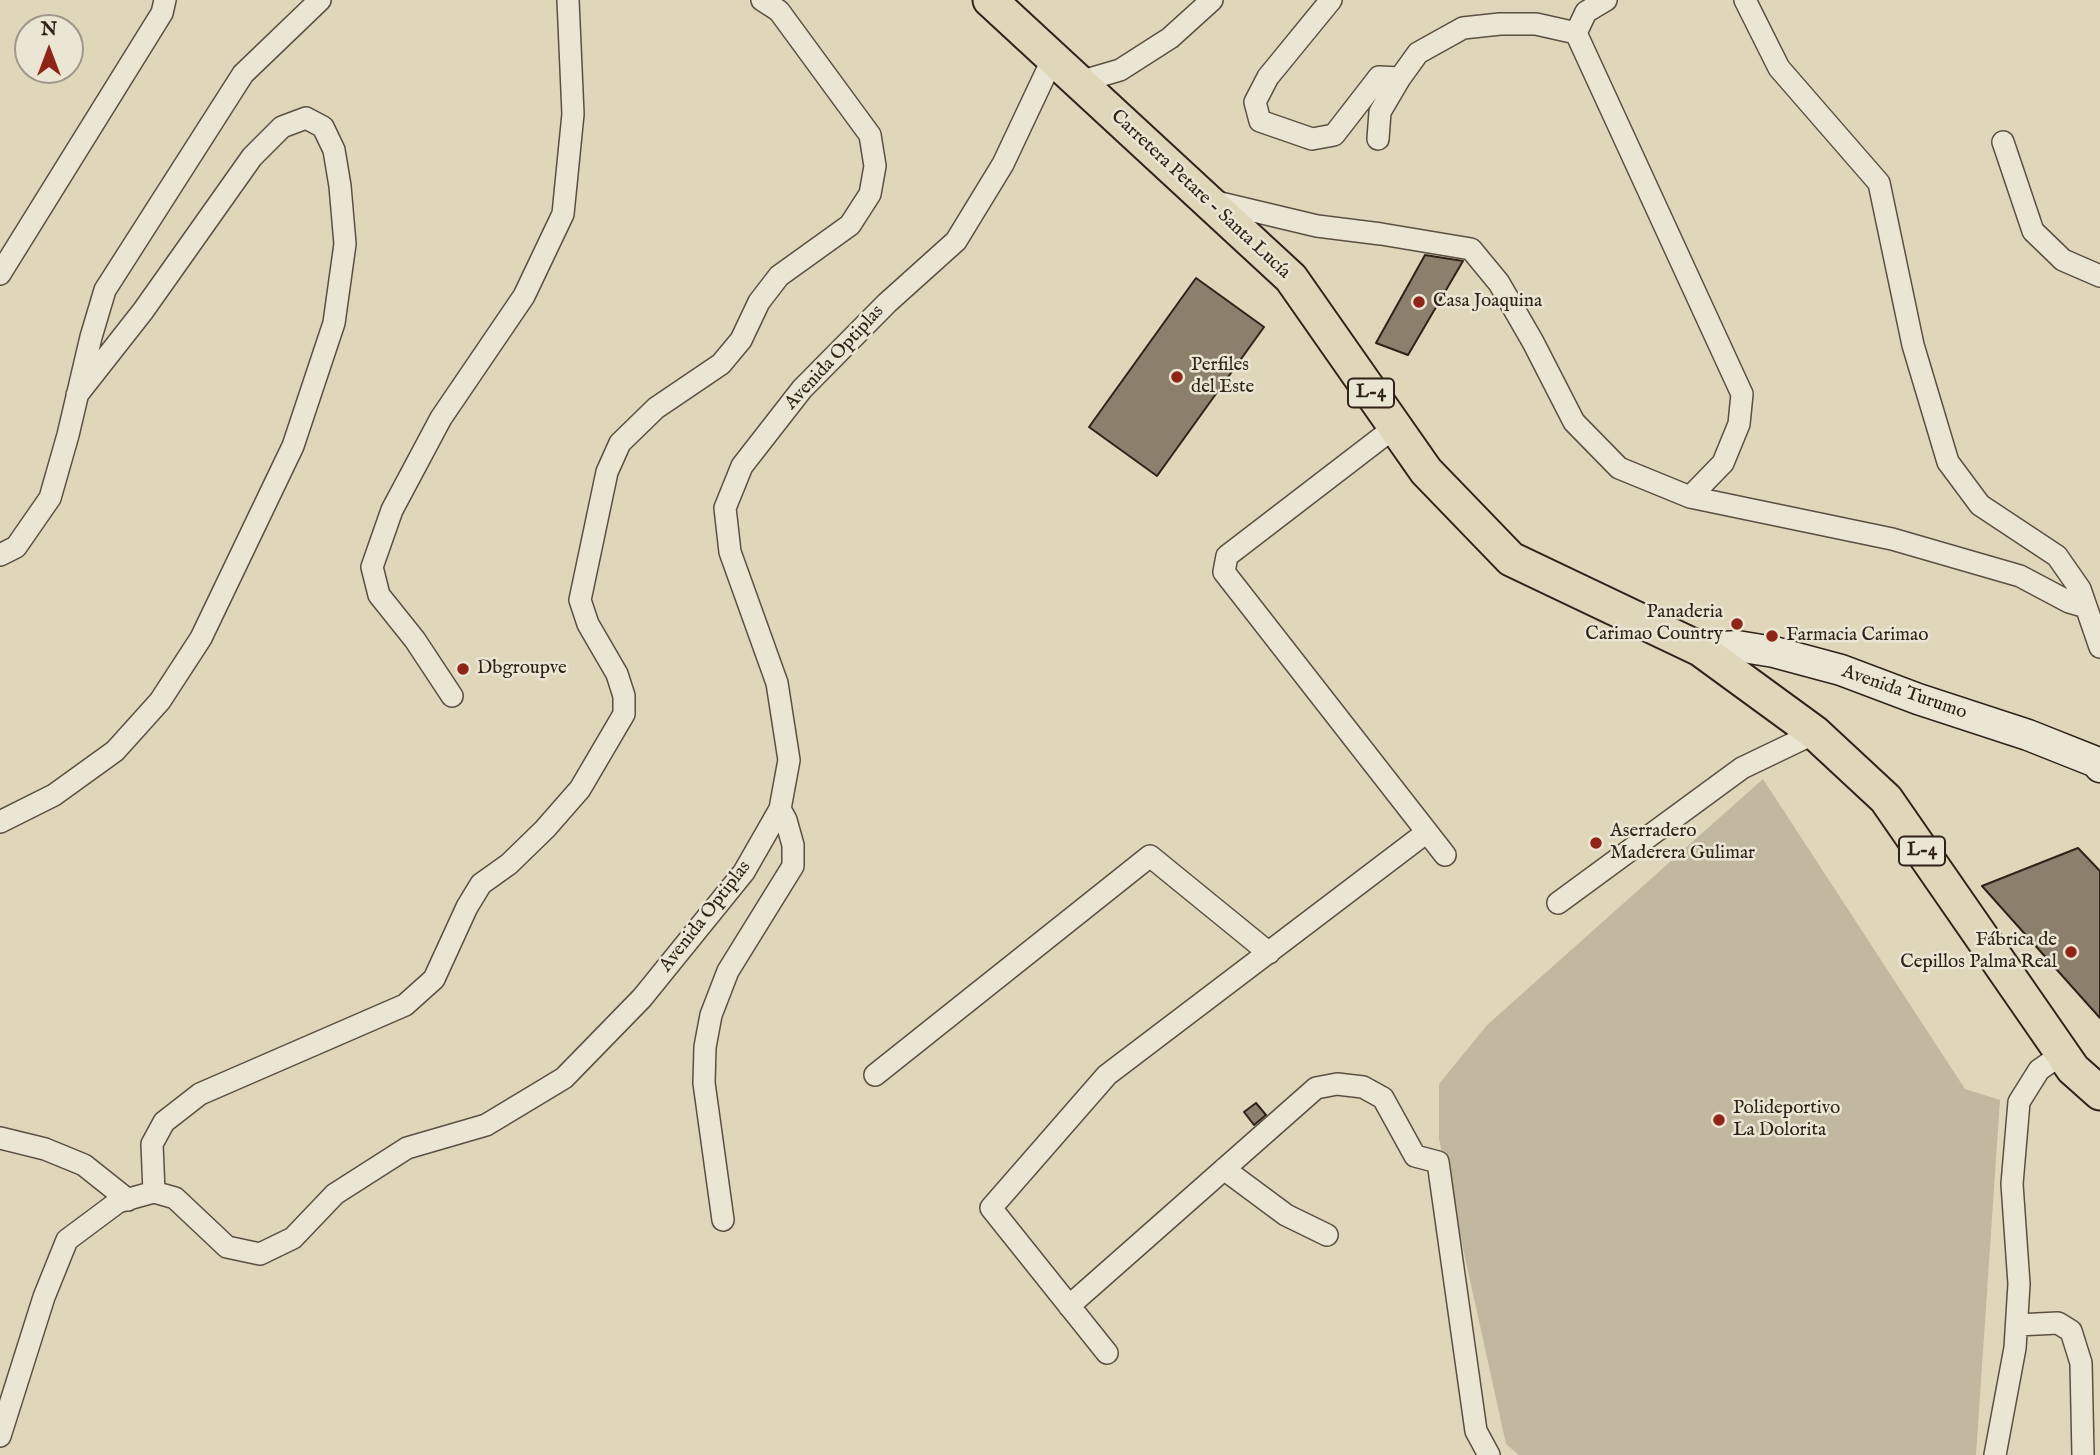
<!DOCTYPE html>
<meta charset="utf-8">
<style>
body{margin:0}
#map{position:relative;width:2100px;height:1455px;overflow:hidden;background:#e0d7bb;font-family:"IM FELL English",serif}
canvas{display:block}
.north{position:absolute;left:14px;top:14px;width:70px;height:70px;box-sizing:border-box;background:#ebe5d3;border:2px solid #a09789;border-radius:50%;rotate:0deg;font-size:19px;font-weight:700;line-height:28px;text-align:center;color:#302219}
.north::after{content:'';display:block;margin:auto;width:24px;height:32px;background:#8f2418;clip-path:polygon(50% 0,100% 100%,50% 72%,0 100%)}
</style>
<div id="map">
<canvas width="2100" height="1455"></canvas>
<div class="north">N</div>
</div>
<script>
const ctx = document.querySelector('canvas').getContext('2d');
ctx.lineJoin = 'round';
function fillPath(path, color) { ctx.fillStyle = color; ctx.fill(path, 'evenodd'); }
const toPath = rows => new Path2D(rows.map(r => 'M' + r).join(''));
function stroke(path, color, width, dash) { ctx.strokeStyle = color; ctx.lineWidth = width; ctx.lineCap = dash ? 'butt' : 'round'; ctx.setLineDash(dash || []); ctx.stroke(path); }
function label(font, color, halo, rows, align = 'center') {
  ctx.font = font + ' "IM FELL English",serif'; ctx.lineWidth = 5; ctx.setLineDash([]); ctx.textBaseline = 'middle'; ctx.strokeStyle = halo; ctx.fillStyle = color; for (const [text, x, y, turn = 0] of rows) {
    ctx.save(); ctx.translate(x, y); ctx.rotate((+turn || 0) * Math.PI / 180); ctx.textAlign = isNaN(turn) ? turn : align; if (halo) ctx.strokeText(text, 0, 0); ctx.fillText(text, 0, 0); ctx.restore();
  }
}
const green = toPath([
 [1763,779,1965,1089,2000,1100,1976,1455,1519,1455,1506,1444,1439,1139,1439,1084,1487,1025]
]);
const building = toPath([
 [1425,255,1463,261,1408,355,1376,343,1425,255],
 [1196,278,1264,327,1157,476,1089,427,1196,278],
 [2078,848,2100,871,2100,1018,1982,886,2078,848],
 [1256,1103,1266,1115,1254,1125,1244,1112,1256,1103]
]);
const street = toPath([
 [1331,0,1268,77,1255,102,1260,121,1312,139,1334,135,1379,77,1400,78],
 [1745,0,1779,68,1879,183,1913,345,1948,462,1980,505,2057,556,2080,589,2100,647],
 [1079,82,1120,70,1170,38,1212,0],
 [1378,139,1380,112,1400,78,1418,53,1463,28,1500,24,1536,24,1576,33],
 [2003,142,2033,231,2063,260,2100,276],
 [1212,201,1317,226,1381,234,1471,249,1499,283,1533,342,1574,422,1619,468,1690,497,1723,463,1739,424,1742,394,1576,33,1586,12,1606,0],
 [0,274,162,13,165,0],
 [1395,427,1227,556,1224,572,1445,855],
 [1690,497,1892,539,2020,576,2069,602,2086,607],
 [0,555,16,547,50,498,68,435,91,337,105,290,243,74,320,0],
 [452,696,415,640,379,595,372,567,392,510,441,418,524,296,563,214,573,114,568,0],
 [0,822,54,795,115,751,160,701,201,638,293,446,334,323,345,244,340,186,334,150,323,127,306,118,282,127,252,157,143,311,77,395],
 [1558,903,1742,768,1815,733],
 [875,1075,1150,856,1269,953],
 [0,1138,45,1149,84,1165,128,1200],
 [1224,1169,1286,1215,1327,1235],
 [154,1192,152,1144,164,1122,200,1094,405,1005,434,979,467,907,481,884,509,864,545,829,580,789,624,714,624,696,617,674,588,624,580,600,607,472,620,443,656,408,721,364,741,340,759,302,779,276,850,225,870,194,875,166,870,135,779,11,762,0],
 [723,1220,704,1083,705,1047,711,1015,728,971,793,866,793,845,786,820,780,809],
 [1069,1306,1316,1088,1337,1084,1363,1087,1383,1098,1415,1156,1438,1162,1476,1431,1489,1455],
 [2017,1325,2058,1323,2071,1331,2081,1363,2083,1455],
 [1107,1353,991,1208,1107,1075,1427,832],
 [0,1436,44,1297,67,1240,118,1202,154,1192,175,1198,227,1247,260,1254,293,1238,335,1194,407,1148,486,1125,564,1078,642,998,744,872,780,809,789,760,777,683,730,552,725,508,742,466,802,389,887,303,956,241,1003,164,1053,58],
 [1995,1455,2015,1348,2019,1284,2012,1184,2019,1102,2039,1070,2062,1054]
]);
const secondary = toPath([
 [1700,649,1737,646,1774,652,1841,670,1918,699,2028,735,2096,762,2100,767]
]);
const primary = toPath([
 [990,0,1291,278,1426,471,1511,559,1700,649,1815,733,1886,799,2073,1069,2100,1093]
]);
const markers = [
 [1419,302,7,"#8f2418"],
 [1177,377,7,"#8f2418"],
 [1737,624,7,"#8f2418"],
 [1772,636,7,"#8f2418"],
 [463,669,7,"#8f2418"],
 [1596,843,7,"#8f2418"],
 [2071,952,7,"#8f2418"],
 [1719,1120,7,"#8f2418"]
];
const shields = [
 [1371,393,46],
 [1922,851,46]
];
const shieldNames = [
 ["L-4",1371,393],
 ["L-4",1922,851]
];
const streetNames = [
 ["Carretera Petare - Santa Lucía",1200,195,43],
 ["Avenida Optiplas",835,358,-47],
 ["Avenida Turumo",1904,693,19],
 ["Avenida Optiplas",706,917,-52]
];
const poiNames = [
 ["Casa Joaquina",1433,302],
 ["Perfiles",1191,366],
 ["del Este",1191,388],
 ["Panaderia",1723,613,"right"],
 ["Carimao Country",1723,635,"right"],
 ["Farmacia Carimao",1786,636],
 ["Dbgroupve",477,669],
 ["Aserradero",1610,832],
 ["Maderera Gulimar",1610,854],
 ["Fábrica de",2057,941,"right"],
 ["Cepillos Palma Real",2057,963,"right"],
 ["Polideportivo",1733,1109],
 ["La Dolorita",1733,1131]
];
fillPath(green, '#c2b89f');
fillPath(building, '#8c806d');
stroke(building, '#302219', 2);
stroke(street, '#5c4f42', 24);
stroke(secondary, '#302219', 33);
stroke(primary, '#302219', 37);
stroke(street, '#ebe5d3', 21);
stroke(secondary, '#ebe5d3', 30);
stroke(primary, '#e0d7bb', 33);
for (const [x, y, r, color] of markers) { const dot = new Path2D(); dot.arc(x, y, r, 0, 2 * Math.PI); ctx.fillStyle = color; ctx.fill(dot); stroke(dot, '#ebe5d3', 2.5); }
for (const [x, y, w] of shields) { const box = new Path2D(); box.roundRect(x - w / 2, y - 14.5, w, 29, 5); ctx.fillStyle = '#ebe5d3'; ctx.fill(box); stroke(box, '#302219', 2); }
label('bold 18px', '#302219', null, shieldNames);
label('19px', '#302219', '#ebe5d3', streetNames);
label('19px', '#302219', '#ebe5d3', poiNames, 'left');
</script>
